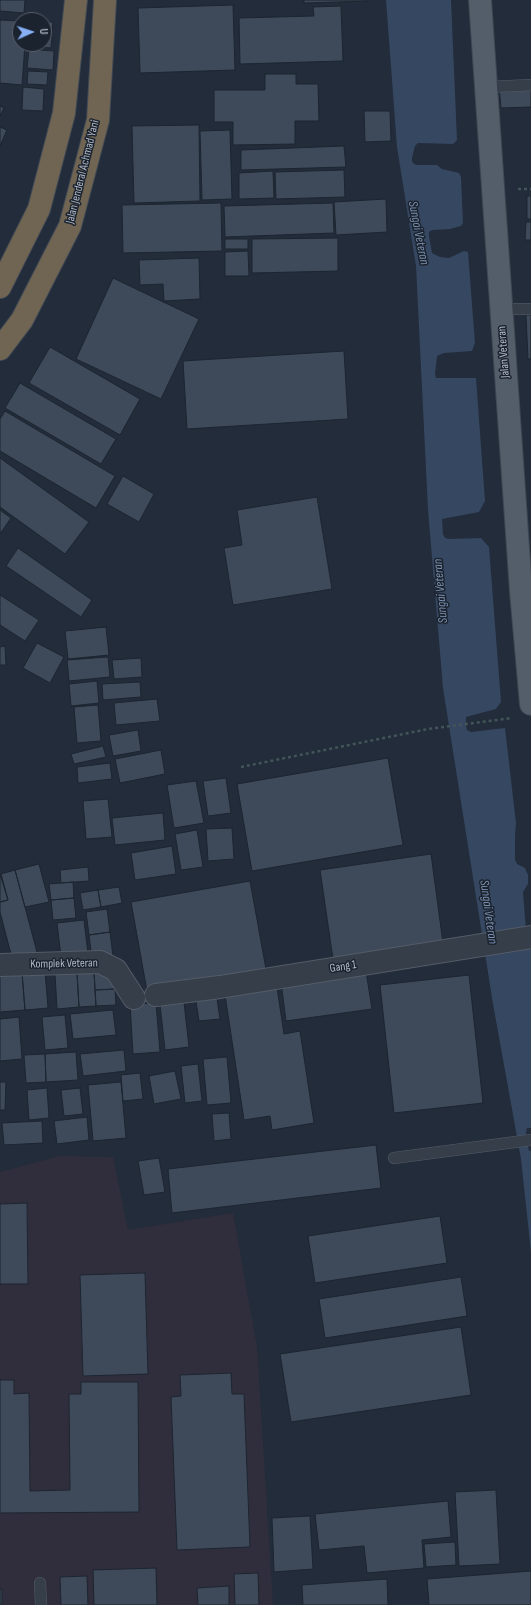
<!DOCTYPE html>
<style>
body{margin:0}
#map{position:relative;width:531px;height:1605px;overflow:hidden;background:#222c3a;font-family:"Sofia Sans Condensed",sans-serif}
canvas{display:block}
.north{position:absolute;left:12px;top:12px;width:40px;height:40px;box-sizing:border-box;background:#1b232f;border:1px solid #575f6b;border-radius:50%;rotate:87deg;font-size:11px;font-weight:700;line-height:16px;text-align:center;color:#b1b9c6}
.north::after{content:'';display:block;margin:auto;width:14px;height:18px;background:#87b0f5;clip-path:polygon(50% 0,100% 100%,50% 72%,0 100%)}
</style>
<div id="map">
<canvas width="531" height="1605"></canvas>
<div class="north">U</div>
</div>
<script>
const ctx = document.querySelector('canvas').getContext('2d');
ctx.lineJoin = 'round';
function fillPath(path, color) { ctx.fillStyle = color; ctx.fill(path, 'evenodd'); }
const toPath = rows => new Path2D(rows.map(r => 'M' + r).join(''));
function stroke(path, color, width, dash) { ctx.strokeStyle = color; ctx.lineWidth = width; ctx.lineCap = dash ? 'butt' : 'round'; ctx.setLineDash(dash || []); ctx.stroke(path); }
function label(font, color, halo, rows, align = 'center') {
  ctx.font = font + ' "Sofia Sans Condensed",sans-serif'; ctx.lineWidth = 3; ctx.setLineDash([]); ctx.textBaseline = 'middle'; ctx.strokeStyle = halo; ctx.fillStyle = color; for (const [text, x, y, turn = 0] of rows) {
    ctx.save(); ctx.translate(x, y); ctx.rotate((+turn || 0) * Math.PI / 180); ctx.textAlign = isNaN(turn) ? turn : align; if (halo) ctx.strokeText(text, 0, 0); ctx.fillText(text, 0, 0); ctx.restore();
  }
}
const medical = toPath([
 [60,1156,113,1157,128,1230,233,1213,257,1347,273,1605,0,1605,0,1172]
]);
const water = toPath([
 [386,0,451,0,457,140,453,144,418,143,415,146,412,158,412,162,416,165,437,165,442,169,459,173,461,177,463,223,461,226,450,229,432,230,429,232,429,236,432,253,440,257,449,258,464,251,468,252,475,343,472,351,444,353,437,356,435,374,436,378,476,378,485,501,479,512,442,519,443,534,445,538,449,539,481,538,489,547,501,702,496,709,466,717,466,726,467,730,471,732,505,728,516,823,515,836,515,860,517,864,525,868,528,875,528,884,523,892,527,944,531,944,531,1128,527,1128,526,1133,528,1146,529,1151,531,1151,531,1252,521,1159,493,1004,443,688,428,510,416,266,397,147]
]);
const building = toPath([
 [0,0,25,0,24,13,0,11,0,0],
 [304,0,368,0,368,1,304,3,304,0],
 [233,5,235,70,140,73,138,8,233,5],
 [341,6,343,61,240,64,239,18,314,16,313,7,341,6],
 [0,20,20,21,20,44,25,44,22,85,0,83,0,20],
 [44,22,53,22,51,48,29,46,29,44,44,44,44,22],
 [29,49,54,51,53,70,27,68,29,49],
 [28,71,48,72,47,85,27,84,28,71],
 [265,74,296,74,296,84,318,84,319,121,295,121,295,144,233,145,233,122,214,122,214,90,265,90,265,74],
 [499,86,531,86,531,107,501,108,499,86],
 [23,87,44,89,43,111,22,110,23,87],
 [0,106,4,108,0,116,0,106],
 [364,111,390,111,391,141,365,142,364,111],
 [199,125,200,201,134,203,132,126,199,125],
 [0,127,7,130,0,146,0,127],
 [230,130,232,199,202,200,200,131,230,130],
 [344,146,346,167,241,170,241,150,344,146],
 [344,170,345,197,276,199,275,172,344,170],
 [273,171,274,198,239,199,239,173,273,171],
 [527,196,531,196,531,219,527,219,527,196],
 [386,199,387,232,336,235,334,202,386,199],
 [221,203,222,251,123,253,122,205,221,203],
 [333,203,334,233,225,237,224,206,333,203],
 [526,222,531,222,531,240,525,240,526,222],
 [338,238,338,271,252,273,252,239,338,238],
 [225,239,248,239,248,249,225,249,225,239],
 [248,251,249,276,225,276,225,252,248,251],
 [199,258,200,299,164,301,163,284,140,285,139,260,199,258],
 [113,278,199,319,161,399,76,359,113,278],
 [526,315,531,315,531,359,528,359,526,315],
 [50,347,140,399,120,435,29,383,50,347],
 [344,351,348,419,187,429,183,361,344,351],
 [20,383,116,439,101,464,5,408,20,383],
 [5,411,115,476,96,508,0,451,0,419,5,411],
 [0,458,89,522,65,554,0,507,0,458],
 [123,476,154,494,139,522,107,504,123,476],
 [317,497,332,589,233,605,224,548,242,545,237,510,317,497],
 [0,510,11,518,0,534,0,510],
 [18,548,92,600,81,617,6,566,18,548],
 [0,595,39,620,25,641,0,625,0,595],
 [106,627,109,655,68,659,65,631,106,627],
 [37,643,64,657,50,683,23,668,37,643],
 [5,646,6,665,0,665,0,647,5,646],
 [108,657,110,677,69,681,67,660,108,657],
 [141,658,142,677,114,679,112,660,141,658],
 [97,681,99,703,71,706,69,684,97,681],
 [140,682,141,697,103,700,102,684,140,682],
 [157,699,160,721,116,725,114,703,157,699],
 [98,705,101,741,77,743,74,707,98,705],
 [138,730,141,751,113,756,109,735,138,730],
 [103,746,106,757,74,764,71,754,103,746],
 [161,750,165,774,120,783,115,759,161,750],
 [388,758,403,845,252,871,237,784,388,758],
 [110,763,112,779,78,783,77,767,110,763],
 [226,778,231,813,208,816,203,781,226,778],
 [196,781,204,823,174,828,167,785,196,781],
 [108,799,112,837,86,839,83,801,108,799],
 [163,813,165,840,115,845,112,818,163,813],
 [232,828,234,859,208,861,206,829,232,828],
 [197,830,203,867,181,870,175,834,197,830],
 [172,846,176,874,135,880,131,853,172,846],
 [431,854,443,943,333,959,320,870,431,854],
 [39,864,49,902,25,907,15,870,39,864],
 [88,867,89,881,61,883,60,870,88,867],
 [15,870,37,952,12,958,0,912,0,902,8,900,1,874,15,870],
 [0,874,8,900,0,902,0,874],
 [250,881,266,969,147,991,131,902,250,881],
 [73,882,74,898,51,900,49,884,73,882],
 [119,887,122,903,101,907,98,890,119,887],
 [98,890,101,907,83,910,80,893,98,890],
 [74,898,76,918,53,920,51,900,74,898],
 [107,909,110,932,89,935,86,912,107,909],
 [84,920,88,954,61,957,57,923,84,920],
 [110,932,113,956,92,959,89,935,110,932],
 [45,971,48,1008,25,1010,22,973,45,971],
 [114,971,115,989,95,990,94,972,114,971],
 [366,971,372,1009,286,1021,281,982,366,971],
 [94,972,96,1006,79,1007,77,973,94,972],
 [22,973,25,1010,0,1012,0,975,22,973],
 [77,973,79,1007,57,1009,55,974,77,973],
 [275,974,284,1034,300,1031,314,1123,272,1130,270,1116,244,1120,223,982,275,974],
 [469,975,483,1103,394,1113,380,985,469,975],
 [115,989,116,1005,96,1006,95,990,115,989],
 [216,992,220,1019,199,1021,195,995,216,992],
 [184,1002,189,1047,165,1050,160,1005,184,1002],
 [156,1003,160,1052,133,1054,130,1004,156,1003],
 [113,1010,116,1035,73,1039,70,1014,113,1010],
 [65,1015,68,1048,45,1050,42,1017,65,1015],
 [19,1017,22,1059,0,1061,0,1019,19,1017],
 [124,1050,126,1071,83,1076,80,1054,124,1050],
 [76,1052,78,1080,46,1082,45,1054,76,1052],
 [45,1054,46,1082,26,1083,24,1055,45,1054],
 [227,1057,231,1103,207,1105,203,1059,227,1057],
 [198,1064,202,1101,185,1103,181,1066,198,1064],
 [175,1071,181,1099,154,1104,149,1076,175,1071],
 [140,1073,143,1099,123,1101,121,1075,140,1073],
 [0,1082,6,1082,5,1110,0,1110,0,1082],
 [121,1082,126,1138,93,1141,88,1085,121,1082],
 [47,1088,49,1118,29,1120,27,1090,47,1088],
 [80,1088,83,1114,64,1116,61,1090,80,1088],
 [229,1113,231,1139,214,1141,212,1114,229,1113],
 [87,1117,89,1140,57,1144,54,1121,87,1117],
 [42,1121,43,1143,4,1145,2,1123,42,1121],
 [376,1145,381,1188,172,1213,168,1169,376,1145],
 [159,1158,165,1192,144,1195,138,1161,159,1158],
 [27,1203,28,1284,0,1284,0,1204,27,1203],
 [440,1216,447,1263,315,1283,308,1236,440,1216],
 [145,1273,148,1374,83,1376,80,1275,145,1273],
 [461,1277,467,1316,325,1338,319,1299,461,1277],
 [461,1327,471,1395,291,1422,280,1354,461,1327],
 [231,1373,232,1394,244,1394,250,1547,177,1550,171,1397,181,1396,180,1375,231,1373],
 [0,1380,14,1380,14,1394,29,1393,30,1491,70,1490,69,1394,81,1394,81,1382,138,1382,139,1512,0,1513,0,1380],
 [496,1490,500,1564,459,1566,455,1492,496,1490],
 [448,1501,451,1537,422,1540,424,1568,367,1573,364,1546,319,1550,315,1514,448,1501],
 [310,1516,313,1569,274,1572,272,1518,310,1516],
 [455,1542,456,1565,426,1567,424,1544,455,1542],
 [156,1568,157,1605,94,1605,93,1570,156,1568],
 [531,1571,531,1605,429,1605,427,1579,531,1571],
 [258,1573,259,1605,235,1605,234,1574,258,1573],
 [87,1576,88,1605,61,1605,60,1577,87,1576],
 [387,1579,388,1605,303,1605,302,1585,387,1579],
 [229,1586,229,1605,198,1605,197,1588,229,1586],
 [0,1589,2,1589,2,1605,0,1605,0,1589]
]);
const path = toPath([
 [518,189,531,189],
 [241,767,428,729,512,718]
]);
const lane = toPath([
 [486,87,531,85],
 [501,309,531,309],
 [394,1158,531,1140],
 [40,1583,41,1605]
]);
const street = toPath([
 [0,965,100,962,116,970,134,998],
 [156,995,220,987,531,937]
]);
const primary = toPath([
 [480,0,521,591,531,704]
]);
const highway = toPath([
 [0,287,39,209,64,113,76,0],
 [0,349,22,320,70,226,98,120,105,0]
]);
const streetNames = [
 ["Jalan Jenderal Achmad Yani",83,172,-76],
 ["Jalan Veteran",504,352,-94],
 ["Komplek Veteran",64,964,-1],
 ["Gang 1",343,967,-9]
];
const waterNames = [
 ["Sungai Veteran",418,233,79],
 ["Sungai Veteran",441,591,-95],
 ["Sungai Veteran",488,912,82]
];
fillPath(medical, '#302e3c');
fillPath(water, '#364761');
fillPath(building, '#3e4a59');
stroke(building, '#1d2531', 1);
stroke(lane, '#545c68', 12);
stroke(street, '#545c68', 24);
stroke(primary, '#3f4753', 24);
stroke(highway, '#414955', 24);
stroke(path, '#425558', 2.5, [3, 3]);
stroke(lane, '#363e4a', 11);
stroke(street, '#363e4a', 22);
stroke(primary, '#545d6a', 22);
stroke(highway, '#706553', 22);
label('12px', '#b1b9c6', '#1b232f', streetNames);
label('italic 13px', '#7a8fae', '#1b232f', waterNames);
</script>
